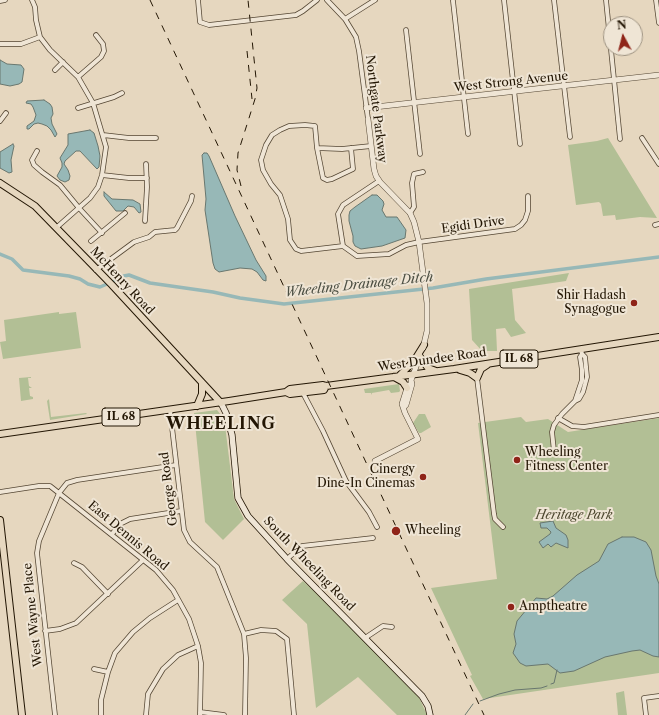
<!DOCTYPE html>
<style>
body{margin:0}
#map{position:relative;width:659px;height:715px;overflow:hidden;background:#e6d7bf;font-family:"Libre Caslon Text",serif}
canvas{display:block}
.north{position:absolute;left:603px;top:16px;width:40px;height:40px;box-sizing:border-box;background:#efe5d5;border:1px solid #9d9281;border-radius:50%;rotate:353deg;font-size:11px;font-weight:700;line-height:16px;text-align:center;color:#231604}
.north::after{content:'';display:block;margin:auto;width:14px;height:18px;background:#8f2418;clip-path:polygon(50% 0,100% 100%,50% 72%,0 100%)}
</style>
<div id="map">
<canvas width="659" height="715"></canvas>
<div class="north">N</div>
</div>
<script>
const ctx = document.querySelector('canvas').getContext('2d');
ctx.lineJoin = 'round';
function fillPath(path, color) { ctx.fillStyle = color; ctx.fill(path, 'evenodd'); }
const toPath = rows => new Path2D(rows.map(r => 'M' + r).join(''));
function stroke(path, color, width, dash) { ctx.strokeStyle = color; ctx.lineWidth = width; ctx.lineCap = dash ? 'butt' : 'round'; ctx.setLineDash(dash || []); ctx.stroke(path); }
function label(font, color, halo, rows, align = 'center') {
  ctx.font = font + ' "Libre Caslon Text",serif'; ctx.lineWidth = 4; ctx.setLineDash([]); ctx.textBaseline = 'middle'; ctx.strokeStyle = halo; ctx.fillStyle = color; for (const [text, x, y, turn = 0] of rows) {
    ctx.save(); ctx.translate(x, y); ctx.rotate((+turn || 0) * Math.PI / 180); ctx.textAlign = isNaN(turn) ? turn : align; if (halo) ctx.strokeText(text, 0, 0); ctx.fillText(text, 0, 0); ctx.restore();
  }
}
const green = toPath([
 [608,138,657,218,640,217,616,220,615,215,603,216,601,204,599,202,576,205,568,145,597,141],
 [569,273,566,281,512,289,515,320,526,333,511,337,505,328,496,329,497,351,482,351,472,340,469,289],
 [59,312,59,314,76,312,81,348,3,359,0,342,6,341,4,320],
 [31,377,31,378,28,378,29,386,32,388,29,388,30,396,33,397,33,399,21,401,19,378],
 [399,384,400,391,399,392,391,393,389,390,372,393,371,395,371,393,365,393,364,389],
 [49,399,51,417,86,413,87,414,50,420,47,401],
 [217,410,221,415,225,425,234,499,244,519,223,540,205,522,194,413],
 [419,414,425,414,431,427,421,433,419,433,413,423],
 [521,417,526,422,548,419,568,432,659,418,659,673,483,699,470,676,472,675,431,588,497,579,478,423],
 [303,581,324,600,418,695,427,715,397,715,358,677,316,708,307,624,282,600],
 [624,691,627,715,618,715,616,693]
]);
const water = toPath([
 [0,60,7,64,21,65,24,69,22,82,19,84,10,86,0,84,0,60],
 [44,100,50,104,52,107,53,114,51,118,52,124,57,134,55,137,51,130,47,126,42,124,38,123,34,124,29,129,27,129,27,126,34,121,36,115,33,107,31,104,26,103,27,101,44,100],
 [90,130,94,133,98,146,100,156,99,167,97,169,80,151,76,151,65,161,64,164,68,170,70,176,69,180,65,182,60,180,57,176,62,167,62,163,60,158,68,145,68,134,90,130],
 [13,144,14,146,11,160,12,172,9,173,0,168,0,152,13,144],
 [204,153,207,153,209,156,235,216,256,260,266,276,266,281,263,280,257,272,252,269,240,268,219,272,215,269,213,263,205,210,206,199,202,155,204,153],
 [104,192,112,199,133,200,140,204,141,212,139,213,134,207,128,206,123,211,116,211,104,196,104,192],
 [372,195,377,195,383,201,384,204,382,210,386,217,397,217,406,230,405,238,382,246,361,249,355,246,353,242,353,236,349,221,349,215,350,211,355,207,372,195],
 [553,521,556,528,566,535,568,540,568,548,556,543,551,547,548,544,543,548,539,542,550,534,551,532,547,528,541,528,540,523,553,521],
 [622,537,634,537,646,542,651,550,656,576,659,584,659,657,653,656,640,650,632,651,605,657,574,671,560,673,548,664,526,666,520,663,513,653,516,644,514,634,517,621,536,598,547,599,553,596,577,575,599,561,608,544,622,537]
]);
const stream = toPath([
 [551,684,554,683,557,670],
 [480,701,499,694,515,690,541,688,547,686],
 [465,715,473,704]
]);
const canal = toPath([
 [0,254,12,259,23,270,69,276,80,279,88,284,100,287,114,281,119,277,129,275,150,283,213,292,240,298,284,304,433,288,486,279,659,257]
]);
const minor = toPath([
 [32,0,35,7,36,20,40,37,50,50,78,77,93,103,106,147,102,175,98,187,90,198,56,228],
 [198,0,200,22,209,25,296,15,303,11,317,0],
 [327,0,345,19,356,37,359,51,368,119],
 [504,0,520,144],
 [554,0,570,137],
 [606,0,620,139],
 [656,0,659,23],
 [0,1,5,0],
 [453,1,468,134],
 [345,19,375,0],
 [406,30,420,154],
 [0,44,21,44,40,37],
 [55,70,63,62],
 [78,77,101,57,104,51,103,44,96,35],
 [78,108,114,97,122,93],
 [0,121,6,113],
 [103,135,129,138,156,138],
 [642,138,659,164],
 [317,148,323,178,327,180,332,179,353,169,351,148],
 [37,151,32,160,34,165,42,172,60,185,79,208,102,233],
 [102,175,129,178,147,178],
 [379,181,343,205,338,214,343,246,357,256,389,254,406,245,419,242,515,229,521,225,525,220,528,211,528,196],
 [410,213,414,207,412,183,414,174,423,172],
 [145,221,147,187,146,164],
 [655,225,659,224],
 [91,241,125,213],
 [343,246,301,251,296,249,290,240,288,219,280,195,271,184,263,170,261,160,266,145,272,135,280,130,289,126,305,125,315,126,317,148,342,149,371,146],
 [96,270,134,242,149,237,155,232,175,230,177,228,191,201,192,196],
 [581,350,582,354,580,357,582,370,582,380,575,401,579,399,583,392,587,377,585,357,582,354],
 [477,378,494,514,495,519,503,527],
 [303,393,323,431,346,481,369,512,377,527],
 [170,410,184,530,190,542,217,567,244,634,246,658,245,715],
 [558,418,572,426,584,427,659,415],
 [554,451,552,432,554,425,562,414,575,401],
 [0,492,39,486,50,486,156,570,173,590,189,619,198,646,201,663,200,715],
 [112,534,120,524,130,519,181,511],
 [287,559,302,546,373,538],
 [74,563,82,567,108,594],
 [45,631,60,629,76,623,142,561],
 [244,634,261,630,276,631,287,639,294,715],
 [365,638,383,626,392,627],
 [94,669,108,672],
 [200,712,224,715],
 [55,715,37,553,39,541,59,493,67,483,77,480,176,465],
 [101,715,101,700,108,672,115,653,133,632,150,618,178,600],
 [146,715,148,694,163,669,178,655,198,646],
 [646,715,644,698,659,696]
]);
const tertiary = toPath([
 [366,108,659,75],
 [368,119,374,169,376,176,380,182,410,213,414,222,419,242,427,303,427,331,423,348],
 [404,407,406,405,412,384,411,380,413,375,420,356],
 [375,461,418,439,405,413,402,404,408,385]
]);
const secondary = toPath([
 [221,403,226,413,232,435,238,498,248,516,287,559,415,689,422,696,428,706,430,715]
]);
const primary = toPath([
 [0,183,35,206,112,285,221,403],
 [420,357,428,368,436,371],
 [460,370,470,373,477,378,481,369,487,365],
 [399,376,414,361,424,345],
 [394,377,403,382,407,388],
 [286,392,290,394,324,390,326,386],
 [197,406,202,394,202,383],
 [0,434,229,401,286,392,290,389,323,385,326,386,454,369,659,337],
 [0,520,22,715]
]);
const rail = toPath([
 [150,0,484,715],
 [247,51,252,99],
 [241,186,237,170,238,153,255,99,257,88,248,0]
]);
const markers = [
 [634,303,4,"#8f2418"],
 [517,460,4,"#8f2418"],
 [423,477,4,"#8f2418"],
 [396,531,5,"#8f2418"],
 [511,607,4,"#8f2418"]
];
const shields = [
 [519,359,38],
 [121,417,38]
];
const shieldNames = [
 ["IL 68",519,359],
 ["IL 68",121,417]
];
const streetNames = [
 ["West Strong Avenue",511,82,-6],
 ["Northgate Parkway",376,109,83],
 ["Egidi Drive",473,225,-8],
 ["McHenry Road",122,281,47],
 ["West Dundee Road",432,360,-8],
 ["George Road",169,489,-97],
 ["East Dennis Road",128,536,40],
 ["South Wheeling Road",309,564,46],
 ["West Wayne Place",33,615,-96]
];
const poiNames = [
 ["Shir Hadash",626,296,"right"],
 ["Synagogue",626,310,"right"],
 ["Wheeling",525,453],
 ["Fitness Center",525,467],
 ["Cinergy",415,470,"right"],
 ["Dine-In Cinemas",415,484,"right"],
 ["Wheeling",405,531],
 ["Amptheatre",519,607]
];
const parkNames = [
 ["Heritage Park",574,516]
];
const waterNames = [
 ["Wheeling Drainage Ditch",359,285,-6]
];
const districtNames = [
 ["WHEELING",221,424]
];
fillPath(green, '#b2bf95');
fillPath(water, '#97b8b7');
stroke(water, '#69776f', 1);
stroke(stream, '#69776f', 1);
stroke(canal, '#97b8b7', 3.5);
stroke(minor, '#544633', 5.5);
stroke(tertiary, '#544633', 6);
stroke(secondary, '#231604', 7);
stroke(primary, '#231604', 8);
stroke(minor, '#efe5d5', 4);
stroke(tertiary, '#efe5d5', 5);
stroke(secondary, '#efe5d5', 5.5);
stroke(primary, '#e6d7bf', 6);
stroke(rail, '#231604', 1, [7, 7]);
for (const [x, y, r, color] of markers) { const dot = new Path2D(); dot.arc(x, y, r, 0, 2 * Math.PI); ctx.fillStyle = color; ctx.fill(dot); stroke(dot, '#efe5d5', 1.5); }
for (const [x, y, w] of shields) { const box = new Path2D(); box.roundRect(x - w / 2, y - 9, w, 18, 3); ctx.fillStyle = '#efe5d5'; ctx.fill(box); stroke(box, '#231604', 1); }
label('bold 11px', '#231604', null, shieldNames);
label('12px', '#231604', '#efe5d5', streetNames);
label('12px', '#231604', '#efe5d5', poiNames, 'left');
label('italic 12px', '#4e4930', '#efe5d5', parkNames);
label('italic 13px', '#4c4f43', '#efe5d5', waterNames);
ctx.letterSpacing = '1px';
label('bold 16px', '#231604', '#efe5d5', districtNames);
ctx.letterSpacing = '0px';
</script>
